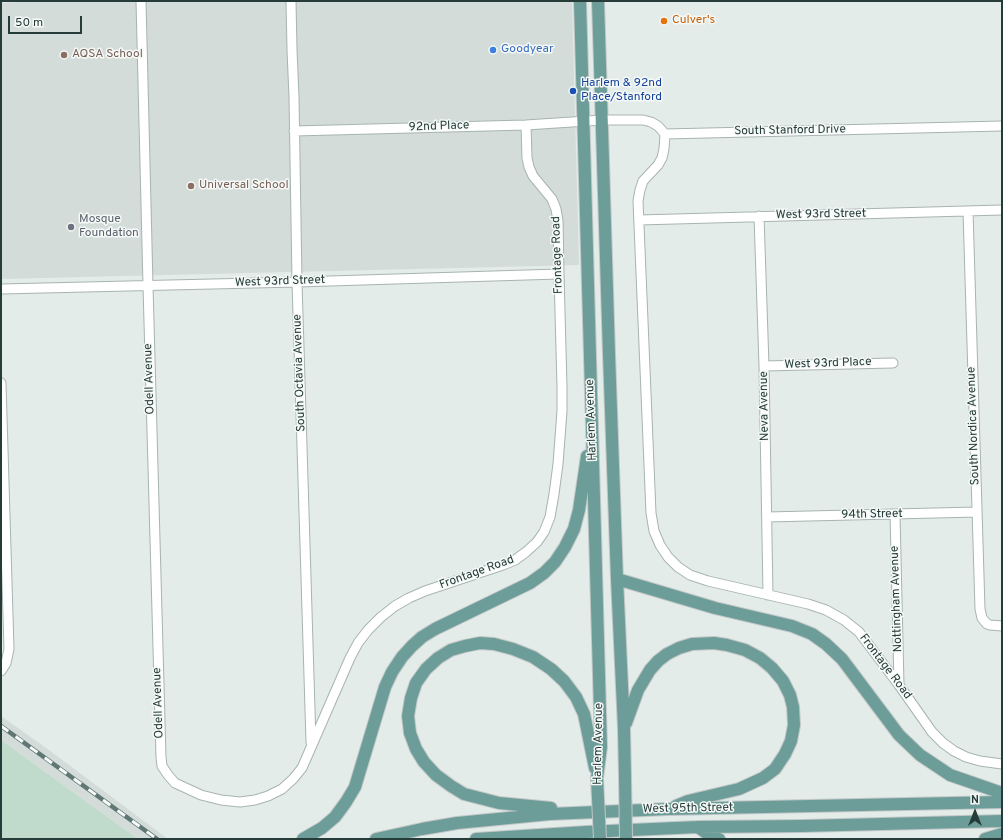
<!DOCTYPE html>
<style>
body{margin:0}
#map{position:relative;width:1003px;height:840px;overflow:hidden;background:#e4ecea;font-family:Overpass,sans-serif}
canvas{display:block}
.frame{position:absolute;inset:0;border:2px solid #253c39;pointer-events:none}
.north{position:absolute;left:955px;top:792px;width:40px;height:40px;-webkit-text-stroke:3px #f5f9f7;paint-order:stroke;rotate:0deg;font-size:11px;font-weight:700;line-height:16px;text-align:center;color:#253c39}
.north::after{content:'';display:block;margin:auto;width:14px;height:18px;background:#253c39;clip-path:polygon(50% 0,100% 100%,50% 72%,0 100%)}
.scale{position:absolute;left:8px;top:16px;width:74px;height:18px;box-sizing:border-box;border:2px solid #253c39;border-top:0;padding-left:5px;font-size:12px;line-height:14px;white-space:nowrap;color:#253c39;-webkit-text-stroke:3px #f5f9f7;paint-order:stroke}
</style>
<div id="map">
<canvas width="1003" height="840"></canvas>
<div class="frame"></div>
<div class="north">N</div>
<div class="scale">50 m</div>
</div>
<script>
const ctx = document.querySelector('canvas').getContext('2d');
ctx.lineJoin = 'round';
function fillPath(path, color) { ctx.fillStyle = color; ctx.fill(path, 'evenodd'); }
const toPath = rows => new Path2D(rows.map(r => 'M' + r).join(''));
function stroke(path, color, width, dash) { ctx.strokeStyle = color; ctx.lineWidth = width; ctx.lineCap = dash ? 'butt' : 'round'; ctx.setLineDash(dash || []); ctx.stroke(path); }
function label(font, color, halo, rows, align = 'center') {
  ctx.font = font + ' Overpass,sans-serif'; ctx.lineWidth = 3; ctx.setLineDash([]); ctx.textBaseline = 'middle'; ctx.strokeStyle = halo; ctx.fillStyle = color; for (const [text, x, y, turn = 0] of rows) {
    ctx.save(); ctx.translate(x, y); ctx.rotate((+turn || 0) * Math.PI / 180); ctx.textAlign = isNaN(turn) ? turn : align; if (halo) ctx.strokeText(text, 0, 0); ctx.fillText(text, 0, 0); ctx.restore();
  }
}
const built = toPath([
 [41,1,572,1,579,265,1,279,1,3],
 [1,716,49,750,168,839,138,839,1,740]
]);
const green = toPath([
 [1,740,84,800,138,839,1,839]
]);
const street = toPath([
 [141,1,148,286,161,757,162,766,168,775,175,783,201,795,221,800,240,802,255,800,268,796,282,789,293,779,302,768,350,658,358,643,368,630,381,617,395,606,409,598,425,591,503,565,515,560,526,552,537,542,544,532,550,517,554,494,558,464,562,411,562,387,559,274,558,221,556,209,552,199,533,176,529,167,527,158,526,125],
 [291,1,292,50,294,97,297,282,311,742],
 [294,131,526,125,602,120,643,120,651,122,658,126,665,134,1002,126],
 [665,134,664,149,662,158,658,165,643,181,640,190,638,201,651,513,654,531,660,545,668,557,678,567,690,575,708,581,808,604,826,610,844,620,859,632,899,685,932,732,943,743,954,751,966,757,980,761,1002,764],
 [968,211,980,609,982,618,987,624,990,625,1002,626],
 [759,216,764,366,768,595],
 [639,220,1002,210],
 [1,289,297,282,559,274],
 [764,366,893,363],
 [1,383,9,649,6,663,1,671],
 [895,514,899,685],
 [767,517,977,512]
]);
const primary = toPath([
 [580,1,601,747,597,778],
 [598,1,609,354,617,579,624,729,625,777],
 [617,579,715,608,792,626,812,634,826,644,842,659,899,735,920,755,950,775,1002,793],
 [626,723,638,690,650,670,658,661,667,654,679,648,692,644,714,643,727,645,745,650,760,658,772,668,783,681,790,695,793,707,794,725,791,741,785,754,775,769,763,778,739,789,688,801,676,806],
 [551,808,499,803,464,794,451,786,436,775,424,762,416,749,410,733,408,716,411,698,416,683,426,669,438,658,451,650,465,646,480,643,494,644,513,649,533,657,551,669,564,681,576,697,584,714,595,768],
 [698,827,712,837,719,839],
 [303,839,322,828,335,817,346,802,355,787,385,687,392,672,402,657,412,646,422,637,435,629,530,583,544,573,555,562,565,547,574,529,579,510,587,456],
 [376,839,422,829,457,823,550,814,668,809,1002,802],
 [476,839,586,832,698,827,802,826,1002,821],
 [985,839,1002,834]
]);
const rail = toPath([
 [1,726,157,839]
]);
const primaryBridge = toPath([
 [625,777,626,839],
 [597,778,600,839]
]);
const markers = [
 [664,21,4,"#e8710a"],
 [493,50,4,"#3f7fe0"],
 [64,55,4,"#8d6e63"],
 [573,91,4,"#1a4fb4"],
 [191,186,4,"#8d6e63"],
 [71,227,4,"#6b7280"]
];
const foodNames = [
 ["Culver's",672,21]
];
const shopNames = [
 ["Goodyear",501,50]
];
const educationNames = [
 ["AQSA School",72,55],
 ["Universal School",199,186]
];
const transitNames = [
 ["Harlem & 92nd",581,84],
 ["Place/Stanford",581,98]
];
const streetNames = [
 ["92nd Place",439,127,-2],
 ["South Stanford Drive",790,131,-1],
 ["West 93rd Street",821,215,-1],
 ["Frontage Road",558,255,-92],
 ["West 93rd Street",280,282,-2],
 ["West 93rd Place",828,364,-2],
 ["South Octavia Avenue",300,373,-92],
 ["Odell Avenue",150,379,-92],
 ["Neva Avenue",765,406,-91],
 ["Harlem Avenue",592,420,-92],
 ["South Nordica Avenue",974,426,-92],
 ["94th Street",872,515,-1],
 ["Frontage Road",477,573,-20],
 ["Nottingham Avenue",897,599,-92],
 ["Frontage Road",885,667,53],
 ["Odell Avenue",159,703,-92],
 ["Harlem Avenue",599,744,-89],
 ["West 95th Street",688,809,-1]
];
const worshipNames = [
 ["Mosque",79,220],
 ["Foundation",79,234]
];
fillPath(built, '#d3dcd9');
fillPath(green, '#c0dbcb');
stroke(street, '#a7b4b1', 11);
stroke(primary, '#c2c8c8', 14);
stroke(street, '#fff', 9);
stroke(primary, '#6d9d98', 12);
stroke(rail, '#607875', 4.5);
stroke(rail, '#f5f9f7', 3, [9]);
stroke(primaryBridge, '#c2c8c8', 14, []);
stroke(primaryBridge, '#6d9d98', 12);
for (const [x, y, r, color] of markers) { const dot = new Path2D(); dot.arc(x, y, r, 0, 2 * Math.PI); ctx.fillStyle = color; ctx.fill(dot); stroke(dot, '#f5f9f7', 1.5); }
label('12px', '#c56008', '#f5f9f7', foodNames, 'left');
label('12px', '#366cbe', '#f5f9f7', shopNames, 'left');
label('12px', '#785e54', '#f5f9f7', educationNames, 'left');
label('12px', '#164399', '#f5f9f7', transitNames, 'left');
label('12px', '#253c39', '#f5f9f7', streetNames);
label('12px', '#5b616d', '#f5f9f7', worshipNames, 'left');
</script>
